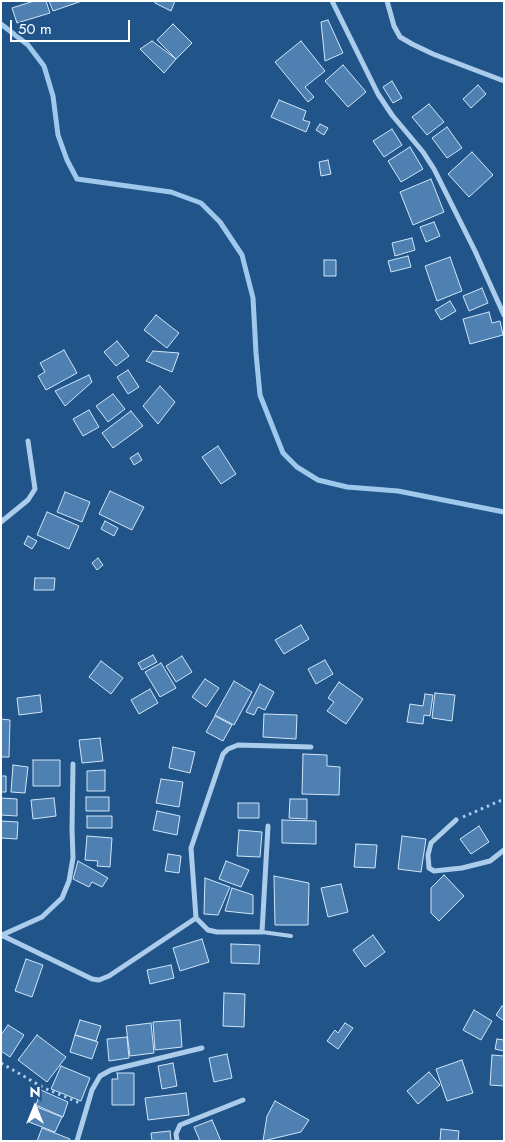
<!DOCTYPE html>
<style>
body{margin:0}
#map{position:relative;width:505px;height:1142px;overflow:hidden;background:#215489;font-family:Jost,sans-serif}
canvas{display:block}
.frame{position:absolute;inset:0;border:2px solid #fff;pointer-events:none}
.north{position:absolute;left:10px;top:1082px;width:50px;height:50px;-webkit-text-stroke:4px #215489;paint-order:stroke;rotate:0deg;font-size:14px;font-weight:700;line-height:20px;text-align:center;color:#fff}
.north::after{content:'';display:block;margin:auto;width:18px;height:22px;background:#fff;clip-path:polygon(50% 0,100% 100%,50% 72%,0 100%)}
.scale{position:absolute;left:10px;top:20px;width:120px;height:22px;box-sizing:border-box;border:2px solid #fff;border-top:0;padding-left:6px;font-size:15px;line-height:18px;white-space:nowrap;color:#fff;-webkit-text-stroke:4px #215489;paint-order:stroke}
</style>
<div id="map">
<canvas width="505" height="1142"></canvas>
<div class="frame"></div>
<div class="north">N</div>
<div class="scale">50 m</div>
</div>
<script>
const ctx = document.querySelector('canvas').getContext('2d');
ctx.lineJoin = 'round';
const toPath = rows => new Path2D(rows.map(r => 'M' + r).join(''));
function stroke(path, color, width, dash) { ctx.strokeStyle = color; ctx.lineWidth = width; ctx.lineCap = dash ? 'butt' : 'round'; ctx.setLineDash(dash || []); ctx.stroke(path); }
function fillPath(path, color) { ctx.fillStyle = color; ctx.fill(path, 'evenodd'); }
const stream = toPath([
 [1,24,28,45,44,66,53,96,58,135,67,160,77,179,171,192,201,203,220,222,242,255,253,298,256,353,260,395,283,453,297,467,318,480,347,487,398,491,504,512]
]);
const building = toPath([
 [34,1,46,1,50,13,17,23,12,8,34,1],
 [49,1,82,1,53,11,49,1],
 [155,1,175,1,171,11,155,3,155,1],
 [328,20,343,53,325,61,321,22,328,20],
 [173,24,192,43,176,59,157,40,173,24],
 [152,41,176,59,164,73,140,49,152,41],
 [301,41,325,71,305,87,314,97,308,102,275,62,301,41],
 [343,65,366,92,348,107,325,81,343,65],
 [392,81,402,98,393,103,383,87,392,81],
 [478,85,486,94,471,108,463,99,478,85],
 [279,100,306,111,303,120,310,122,306,132,271,117,279,100],
 [429,104,444,122,427,135,412,117,429,104],
 [320,124,328,128,324,135,316,130,320,124],
 [447,127,462,148,447,158,432,138,447,127],
 [392,129,402,145,384,157,373,141,392,129],
 [410,147,423,169,401,182,388,161,410,147],
 [472,152,493,175,469,197,448,174,472,152],
 [328,160,331,174,321,176,319,162,328,160],
 [431,179,444,212,413,225,400,192,431,179],
 [434,222,440,236,426,242,420,227,434,222],
 [412,238,415,250,395,256,392,243,412,238],
 [408,256,411,267,391,272,388,261,408,256],
 [450,257,462,291,437,301,425,266,450,257],
 [324,260,336,260,336,276,324,276,324,260],
 [482,288,488,303,469,311,463,296,482,288],
 [450,301,456,311,441,320,435,310,450,301],
 [489,312,492,323,500,321,503,335,470,344,463,319,489,312],
 [156,315,179,333,167,348,144,330,156,315],
 [117,341,129,356,116,366,104,352,117,341],
 [64,350,77,373,46,390,38,376,45,372,40,363,64,350],
 [153,351,179,353,172,372,146,361,153,351],
 [128,370,139,387,128,394,117,377,128,370],
 [89,375,92,382,65,406,55,391,89,375],
 [160,386,175,402,158,424,143,406,160,386],
 [113,394,125,409,108,422,96,406,113,394],
 [89,410,99,427,83,436,73,419,89,410],
 [131,411,143,426,113,448,102,433,131,411],
 [218,446,236,474,221,484,202,457,218,446],
 [138,453,142,460,134,465,130,458,138,453],
 [110,491,144,507,132,530,99,514,110,491],
 [65,492,90,502,82,522,57,512,65,492],
 [47,512,79,526,69,549,37,535,47,512],
 [105,521,118,528,114,536,101,529,105,521],
 [28,536,37,541,32,549,24,544,28,536],
 [98,558,103,565,97,570,92,563,98,558],
 [35,578,55,578,54,590,34,590,35,578],
 [301,625,309,639,284,654,275,640,301,625],
 [153,655,157,662,142,670,138,663,153,655],
 [182,656,192,672,176,682,166,666,182,656],
 [325,660,333,674,316,684,308,669,325,660],
 [101,661,123,678,111,694,89,677,101,661],
 [161,663,176,688,160,697,145,672,161,663],
 [205,679,219,688,206,707,192,697,205,679],
 [234,681,252,692,234,725,215,715,234,681],
 [339,682,363,699,346,724,327,711,334,702,328,698,339,682],
 [260,684,274,692,265,710,258,707,254,715,246,712,260,684],
 [150,689,158,703,139,714,131,700,150,689],
 [435,693,455,695,452,721,432,718,435,693],
 [425,694,433,695,430,716,424,715,423,724,407,722,410,704,423,706,425,694],
 [40,695,42,712,19,715,17,698,40,695],
 [264,714,297,715,296,739,263,737,264,714],
 [215,716,232,725,223,741,206,732,215,716],
 [1,719,10,720,9,757,1,757,1,719],
 [100,738,103,761,82,763,79,740,100,738],
 [173,747,195,752,190,773,169,768,173,747],
 [303,754,327,755,327,766,340,767,339,795,302,794,303,754],
 [33,760,60,760,60,786,33,786,33,760],
 [13,765,28,767,25,793,11,792,13,765],
 [105,770,105,791,87,791,87,771,105,770],
 [1,776,6,776,6,792,1,792,1,776],
 [161,779,183,782,179,807,156,803,161,779],
 [86,797,109,797,109,811,86,811,86,797],
 [1,798,17,799,17,816,1,815,1,798],
 [54,798,56,816,33,819,31,800,54,798],
 [290,799,307,799,307,819,289,818,290,799],
 [238,803,259,803,259,818,238,818,238,803],
 [157,811,180,816,177,835,153,830,157,811],
 [87,816,112,816,112,828,87,828,87,816],
 [282,820,316,821,316,844,282,843,282,820],
 [1,821,18,822,17,839,1,838,1,821],
 [479,826,489,842,471,854,460,839,479,826],
 [239,830,262,832,260,857,237,856,239,830],
 [87,836,112,838,110,867,97,866,98,861,85,860,87,836],
 [402,836,426,839,421,872,398,869,402,836],
 [356,844,377,845,375,868,354,867,356,844],
 [168,854,181,856,179,873,165,871,168,854],
 [78,861,108,878,102,887,92,882,89,887,73,879,78,861],
 [226,861,249,870,241,887,219,879,226,861],
 [444,875,464,896,439,921,431,913,431,888,444,875],
 [274,876,309,883,308,925,275,925,274,876],
 [205,878,230,887,218,915,204,914,205,878],
 [341,884,348,912,328,917,321,888,341,884],
 [232,888,253,895,253,914,225,911,232,888],
 [373,935,385,952,365,967,353,950,373,935],
 [202,939,209,962,180,971,173,948,202,939],
 [231,944,260,945,259,964,231,963,231,944],
 [26,959,43,965,32,997,15,991,26,959],
 [171,965,174,978,150,984,147,970,171,965],
 [224,993,245,994,244,1027,223,1026,224,993],
 [502,1006,504,1007,504,1021,496,1015,502,1006],
 [474,1010,492,1021,481,1040,463,1030,474,1010],
 [80,1020,101,1026,96,1041,75,1035,80,1020],
 [180,1020,182,1047,155,1050,153,1022,180,1020],
 [151,1023,154,1053,130,1056,126,1026,151,1023],
 [345,1023,353,1028,338,1049,327,1041,335,1030,338,1033,345,1023],
 [8,1025,24,1035,10,1057,1,1051,1,1035,8,1025],
 [37,1035,66,1057,47,1082,18,1060,37,1035],
 [75,1035,98,1042,92,1059,70,1052,75,1035],
 [127,1037,129,1058,109,1061,107,1039,127,1037],
 [497,1039,504,1040,504,1051,495,1049,497,1039],
 [227,1054,232,1078,214,1082,209,1058,227,1054],
 [492,1055,504,1056,504,1086,490,1085,492,1055],
 [462,1060,473,1093,447,1101,436,1069,462,1060],
 [173,1063,177,1086,162,1089,158,1066,173,1063],
 [61,1066,90,1078,81,1101,51,1089,61,1066],
 [429,1072,440,1085,418,1104,407,1091,429,1072],
 [117,1073,134,1073,134,1105,112,1105,112,1079,118,1079,117,1073],
 [41,1090,68,1102,63,1117,36,1105,41,1090],
 [186,1093,189,1115,148,1120,145,1098,186,1093],
 [275,1101,309,1120,301,1132,263,1141,267,1116,275,1101],
 [37,1107,62,1117,55,1132,29,1122,37,1107],
 [212,1120,221,1141,200,1141,194,1127,212,1120],
 [42,1128,70,1139,69,1141,37,1141,42,1128],
 [441,1129,459,1131,458,1141,440,1141,441,1129],
 [170,1131,171,1141,152,1141,151,1133,170,1131]
]);
const path = toPath([
 [463,817,504,799],
 [1,1063,44,1088,80,1103]
]);
const lane = toPath([
 [262,932,291,936]
]);
const street = toPath([
 [332,1,378,94,392,115,423,152,434,169,475,251,504,315],
 [387,1,394,26,400,37,412,44,433,54,504,81],
 [1,522,28,500,35,489,28,441],
 [456,820,431,843,428,855,429,868,434,871,462,868,490,861,504,850],
 [196,918,208,930,217,932,262,932,268,826],
 [1,935,92,979,99,980,109,976,196,918,191,848,223,754,228,749,238,745,311,747],
 [2,935,42,917,62,898,69,881,73,858,72,829,73,764],
 [77,1141,92,1090,100,1076,111,1070,202,1048],
 [177,1141,176,1134,180,1125,243,1100]
]);
stroke(stream, '#a0c8ec', 5);
fillPath(building, '#4e81b2');
stroke(building, '#d1e5f8', 1);
stroke(path, '#accceb', 3, [2.5, 4]);
stroke(lane, '#accceb', 4);
stroke(street, '#accceb', 5);
</script>
